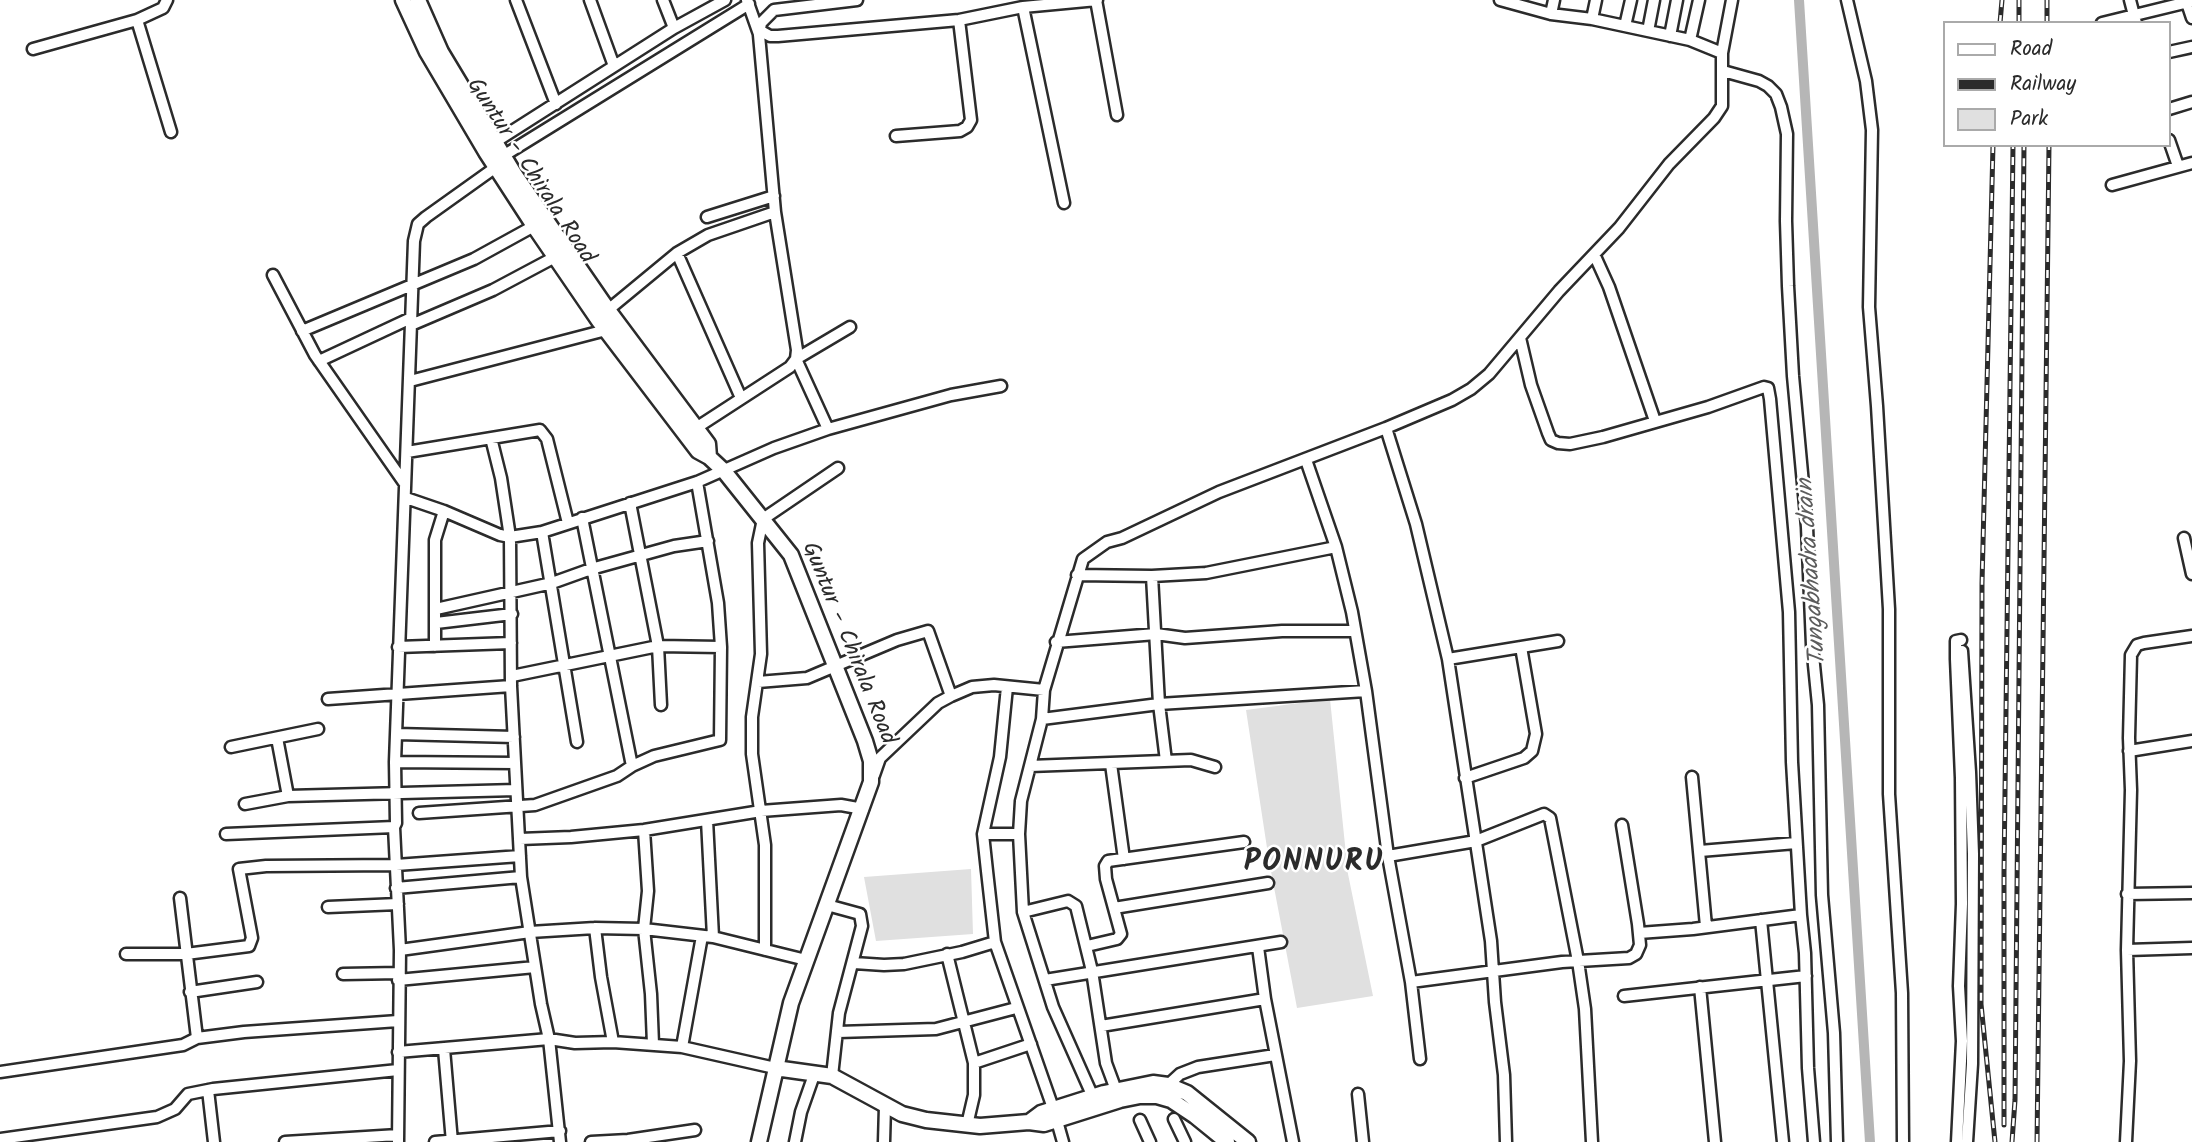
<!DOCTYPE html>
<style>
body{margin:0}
#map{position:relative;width:2192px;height:1142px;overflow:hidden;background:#fff;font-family:Kalam,sans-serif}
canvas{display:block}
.legend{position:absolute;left:1943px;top:21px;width:228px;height:126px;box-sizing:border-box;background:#fff;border:2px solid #aaa;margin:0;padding:9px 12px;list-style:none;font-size:21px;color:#2b2b2b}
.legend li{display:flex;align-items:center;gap:14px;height:35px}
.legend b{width:35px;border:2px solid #aaa}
</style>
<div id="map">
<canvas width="2192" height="1142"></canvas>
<ul class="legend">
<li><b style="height:9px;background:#fff"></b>Road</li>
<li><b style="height:9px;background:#2b2b2b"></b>Railway</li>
<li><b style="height:19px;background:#e0e0e0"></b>Park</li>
</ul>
</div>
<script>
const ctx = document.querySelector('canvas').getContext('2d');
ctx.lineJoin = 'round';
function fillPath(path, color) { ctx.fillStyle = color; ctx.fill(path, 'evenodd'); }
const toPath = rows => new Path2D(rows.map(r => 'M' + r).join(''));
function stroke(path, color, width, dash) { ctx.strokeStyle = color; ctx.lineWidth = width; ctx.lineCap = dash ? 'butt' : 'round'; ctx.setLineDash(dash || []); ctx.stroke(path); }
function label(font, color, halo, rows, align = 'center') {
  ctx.font = font + ' Kalam,sans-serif'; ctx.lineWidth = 5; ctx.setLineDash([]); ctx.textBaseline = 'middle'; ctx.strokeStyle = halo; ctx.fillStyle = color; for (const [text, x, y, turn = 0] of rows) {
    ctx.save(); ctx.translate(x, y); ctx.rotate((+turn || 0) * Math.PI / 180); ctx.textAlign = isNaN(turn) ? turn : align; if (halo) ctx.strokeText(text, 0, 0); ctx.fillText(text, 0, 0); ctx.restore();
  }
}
const green = toPath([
 [1330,699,1348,874,1373,996,1297,1008,1269,861,1246,710],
 [971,869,973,934,876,941,864,877]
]);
const canal = toPath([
 [1799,0,1870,1142]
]);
const street = toPath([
 [516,0,556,104],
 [590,0,614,66],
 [663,0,674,28],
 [747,0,759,34],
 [1096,0,1117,115],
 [1847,0,1866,81,1872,130,1869,307,1877,406,1889,609,1889,794,1902,993,1903,1142],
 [2130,0,2136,23],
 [2186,0,2192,18],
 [1023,7,1064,203],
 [1551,14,1554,0],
 [1592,19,1596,0],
 [137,20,171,132],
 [2102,23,2192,1],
 [1625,26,1631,0],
 [761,31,770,36,778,36,959,20,1023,7,1097,0],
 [1648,31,1654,0],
 [1670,36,1677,0],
 [1690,40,1699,0],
 [33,49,137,20,163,8,167,0],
 [2169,52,2192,47],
 [1722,53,1732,0],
 [1723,71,1759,81,1768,86,1776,94,1781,107,1787,134,1786,221,1788,286,1793,376,1807,527,1812,645,1818,705,1822,895,1834,1033,1837,1142],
 [2169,109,2192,102],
 [896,136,960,131,967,127,971,120,959,20],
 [2169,140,2178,166],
 [495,142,674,28,725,0],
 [503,156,749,4],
 [2112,185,2192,163],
 [707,217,774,196],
 [677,253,741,398],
 [1594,254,1609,287,1655,421],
 [273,275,315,355,405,484],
 [608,310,677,253,708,235,775,212],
 [411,325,493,290,555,257],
 [302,331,474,259,534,226],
 [1520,338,1531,385,1548,433,1551,440,1558,443,1570,444,1603,437,1708,407,1764,387,1768,388,1770,399,1789,612,1792,762,1801,915],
 [319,361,411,318],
 [410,381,606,330],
 [696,428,790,367,796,359,797,350,775,212,759,35,761,23,774,10,857,0],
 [1386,428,1416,524,1448,659,1491,941,1495,1002,1504,1075,1506,1142],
 [828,429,796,359,850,327],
 [491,438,501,478,510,537,511,686,521,877,541,1004,549,1039,560,1142],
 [407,452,540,430,547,439,568,523],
 [1306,460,1336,547,1352,612,1366,691,1388,856,1411,982,1420,1059],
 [406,498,444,511,500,535,510,537,542,532,697,482,774,448,828,429,951,395,1001,386],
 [630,503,658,646,661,705],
 [582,518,632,766],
 [542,532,577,742],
 [2184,538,2192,574],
 [1077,575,1152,576,1206,573,1336,547],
 [1152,576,1159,704,1166,761],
 [436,609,552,583,591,569,674,546,708,541],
 [436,623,512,614],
 [1056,642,1156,634,1185,638,1282,631,1355,631],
 [435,646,435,540,444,511],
 [398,647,511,643],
 [1962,651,1970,772,1973,854,1972,1064,1967,1142],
 [1448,659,1558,641],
 [512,676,658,646,721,647],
 [758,682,807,678,897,640,928,631,951,696],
 [1007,687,1000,757,983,834,987,871,995,942,1053,1108],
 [328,699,511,686],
 [1042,719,1159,704,1366,691],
 [397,734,514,737],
 [277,738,288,796],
 [231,747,318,729],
 [2129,751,2192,741],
 [395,762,515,763],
 [1111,764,1124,859],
 [1030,766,1191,760,1215,767],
 [874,775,880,758,938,703,951,696,972,687,994,685,1044,690],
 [1692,777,1706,926],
 [1465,778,1524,758,1532,751,1536,734,1521,647],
 [245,804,288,796,516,790],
 [419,813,535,805,617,776,632,766,654,756,720,740,721,647,718,603,697,482],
 [707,820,713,937],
 [644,830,648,891,644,929,651,994,653,1044],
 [226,834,394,827],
 [983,834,1019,834],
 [520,839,571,837,644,830,761,811,841,805,863,809],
 [1700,851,1796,843],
 [1388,856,1476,841,1544,814,1550,818,1578,961,1585,1009,1592,1142],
 [396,888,521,877],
 [2127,894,2192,893],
 [180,898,197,1038],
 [827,905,860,914,862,926,839,1013,832,1076],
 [328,907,398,904],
 [1114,908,1268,883],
 [1023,912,1068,901,1076,906,1092,971,1106,1063,1116,1090],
 [1761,920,1783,1142],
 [595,928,601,977,613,1042],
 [1639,933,1693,929,1801,915,1805,953,1808,1068,1814,1142],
 [1087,946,1117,939,1121,934,1106,879,1105,866,1108,861,1244,842],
 [1258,947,1265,999,1293,1142],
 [400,950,530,932,595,928,644,929,713,937,806,960],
 [765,950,765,845,752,754,752,717,761,654,758,543,763,519,838,468],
 [2127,950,2192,948],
 [126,954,186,954,249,946,252,938,239,869,266,866,396,865,520,856],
 [947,954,974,1063,974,1095,967,1125],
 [854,963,884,965,904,964,962,952,995,942],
 [343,974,399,973],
 [398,980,535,967],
 [1045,980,1281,942],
 [1411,982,1562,962,1629,958,1636,954,1640,945,1638,924,1622,825],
 [1700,987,1715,1142],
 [190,992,257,982],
 [1624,996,1806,976],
 [1101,1026,1265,999],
 [838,1032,936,1029,1016,1008],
 [682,1047,702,936],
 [444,1049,452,1142],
 [398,1052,549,1039,575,1043,613,1042,682,1047,775,1068],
 [974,1063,1031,1044],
 [0,1072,183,1045,197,1038,244,1032,398,1021],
 [1168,1085,1180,1074,1198,1067,1275,1055],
 [208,1090,214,1142],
 [1358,1094,1363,1142],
 [1093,1097,1053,1007,1023,912,1019,834,1021,801,1042,719,1044,690,1083,559,1107,542,1122,538,1219,492,1386,428,1452,400,1471,389,1489,374,1559,291,1619,228,1669,164,1714,118,1722,106,1722,53,1690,40,1592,19,1551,14,1500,0],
 [1174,1119,1185,1142],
 [1140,1120,1150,1142],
 [1057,1121,1063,1142],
 [0,1139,157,1117,175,1109,188,1094,213,1089,398,1070],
 [285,1142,398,1135],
 [398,1142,400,950,394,827,396,823,395,762,414,241,418,224,426,217,496,167],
 [435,1142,560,1131],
 [591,1142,628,1140,695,1130],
 [795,1142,801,1112,815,1072],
 [884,1142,885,1106],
 [1957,1142,1962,1041,1959,986,1962,904,1961,778,1956,659,1956,641,1961,640],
 [2126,1142,2130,1061,2127,950,2131,790,2129,738,2131,655,2137,645,2144,643,2192,636]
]);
const primary = toPath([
 [403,0,427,52,486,152,534,226,599,321,698,451,709,457,724,471,791,555,865,741,871,761,871,782,791,1003,759,1142],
 [418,0,441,52,515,175,608,310,708,444,709,457],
 [775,1068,832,1076,902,1114,926,1120,980,1126,1029,1122,1044,1124,1120,1100,1140,1096,1157,1096,1171,1100,1195,1116,1227,1142],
 [1029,1122,1041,1113,1104,1093,1153,1083,1168,1085,1187,1093,1248,1142]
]);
const rail = toPath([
 [2047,0,2047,23],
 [2000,23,2002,0],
 [2019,23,2019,0],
 [1993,145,1982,583,1981,1004,1995,1142],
 [2004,1125,2004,872,2013,145],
 [2012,1142,2015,1100,2024,145],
 [2037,1142,2049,145]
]);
const streetNames = [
 ["Guntur - Chirala Road",529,172,57],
 ["Guntur - Chirala Road",847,644,68]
];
const waterNames = [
 ["Tungabhadra drain",1814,572,-94]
];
const districtNames = [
 ["PONNURU",1314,865]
];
fillPath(green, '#e0e0e0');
stroke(canal, '#b6b6b6', 10);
stroke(street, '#2b2b2b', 15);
stroke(primary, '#2b2b2b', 19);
stroke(street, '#fff', 10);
stroke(primary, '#fff', 14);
stroke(rail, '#2b2b2b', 5);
stroke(rail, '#fff', 2.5, [8]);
label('23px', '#2b2b2b', '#fff', streetNames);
label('italic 24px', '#5c5c5c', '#fff', waterNames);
ctx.letterSpacing = '2px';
label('bold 30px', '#2b2b2b', '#fff', districtNames);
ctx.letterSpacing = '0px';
</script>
